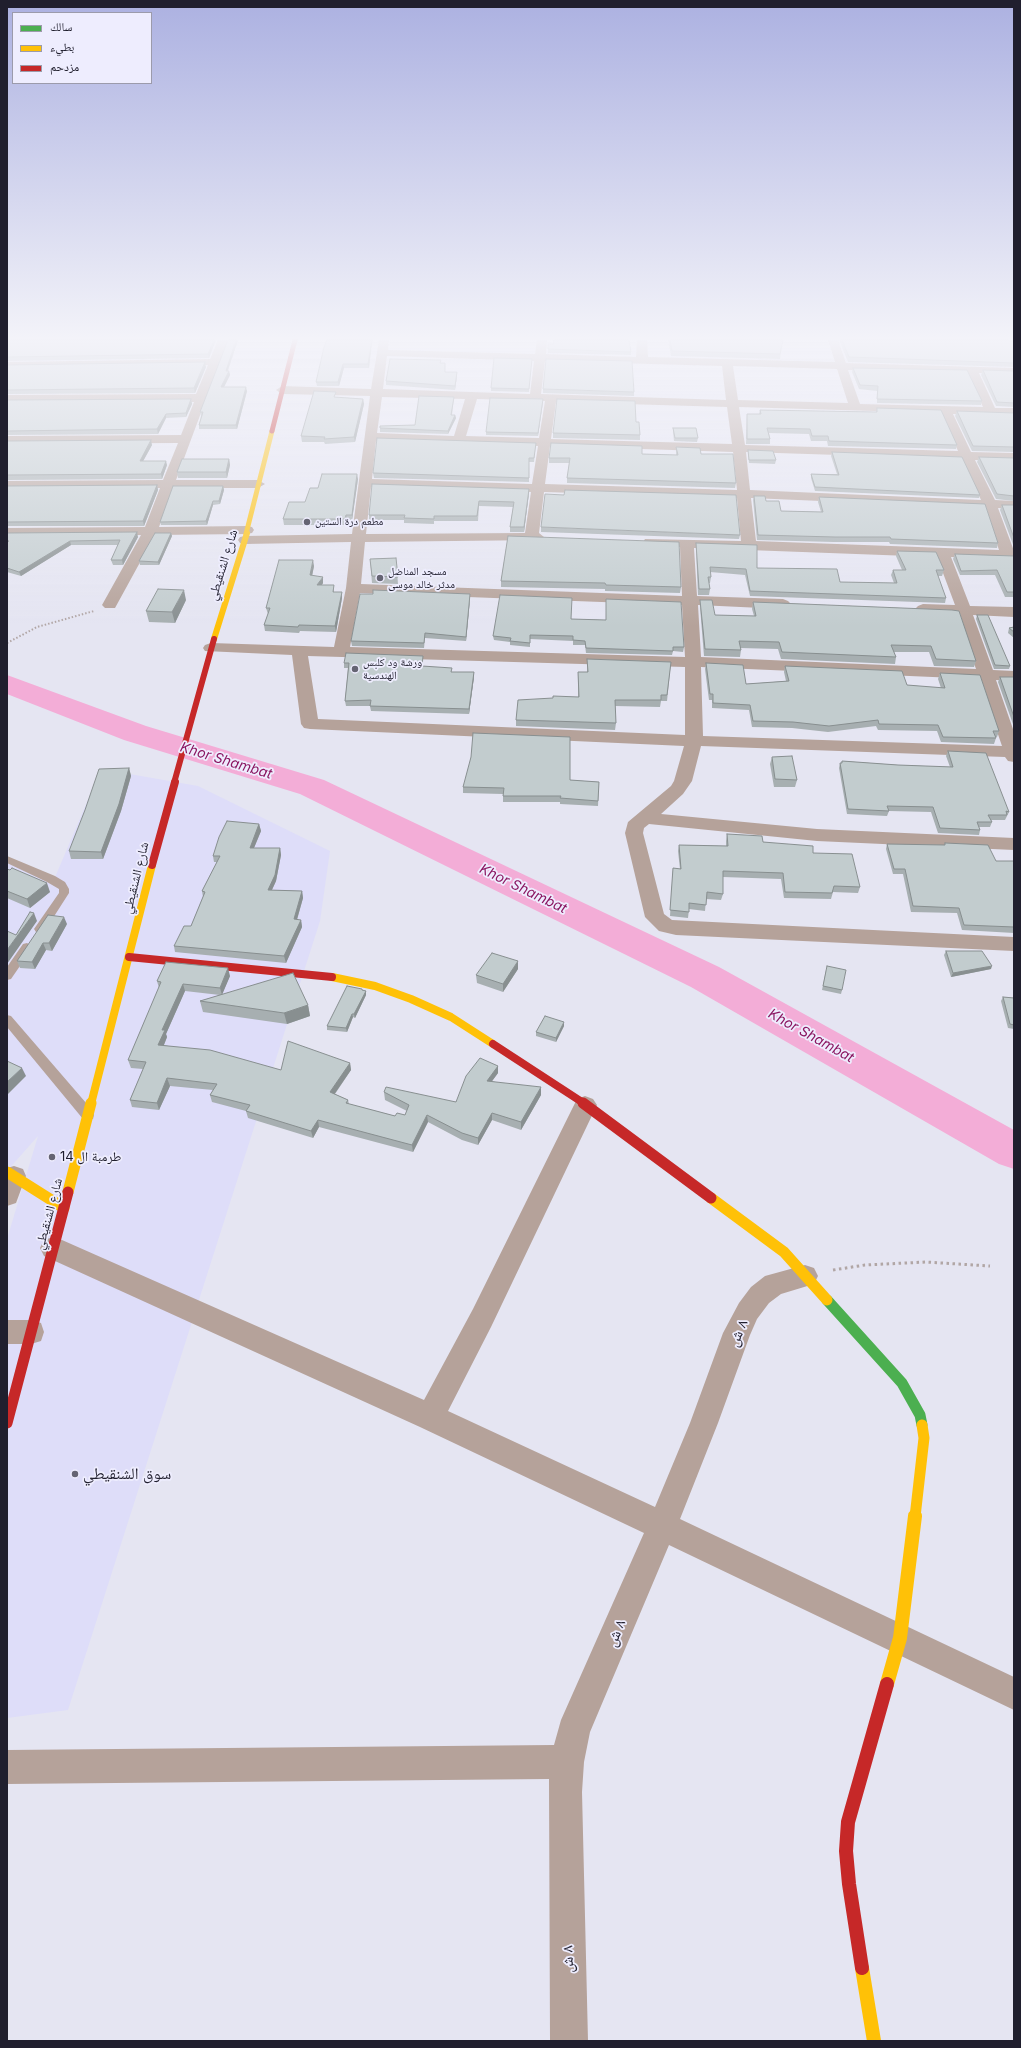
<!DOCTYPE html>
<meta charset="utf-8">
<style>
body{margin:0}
#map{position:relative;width:1021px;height:2048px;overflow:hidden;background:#e5e5f2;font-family:Inter,"Noto Naskh Arabic",sans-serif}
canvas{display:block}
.frame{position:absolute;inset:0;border:8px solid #201f2e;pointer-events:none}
.legend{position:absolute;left:12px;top:12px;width:140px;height:72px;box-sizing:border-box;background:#eeedfe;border:1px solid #9c9bab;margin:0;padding:5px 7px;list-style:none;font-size:12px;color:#201f2e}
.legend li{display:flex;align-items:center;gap:8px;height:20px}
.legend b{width:20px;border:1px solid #9c9bab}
</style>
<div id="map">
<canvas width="1021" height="2048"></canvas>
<div class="frame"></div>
<ul class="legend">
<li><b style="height:5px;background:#4caf50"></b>سالك</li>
<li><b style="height:5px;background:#ffc107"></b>بطيء</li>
<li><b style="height:5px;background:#c62828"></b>مزدحم</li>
</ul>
</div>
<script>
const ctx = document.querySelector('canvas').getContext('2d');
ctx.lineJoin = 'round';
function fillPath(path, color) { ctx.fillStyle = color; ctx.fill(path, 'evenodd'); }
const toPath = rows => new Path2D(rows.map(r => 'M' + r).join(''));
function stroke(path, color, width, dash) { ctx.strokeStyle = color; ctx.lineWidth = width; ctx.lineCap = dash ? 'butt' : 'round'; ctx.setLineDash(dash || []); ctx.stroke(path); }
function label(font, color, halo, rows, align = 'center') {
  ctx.font = font + ' Inter,"Noto Naskh Arabic",sans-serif'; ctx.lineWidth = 3.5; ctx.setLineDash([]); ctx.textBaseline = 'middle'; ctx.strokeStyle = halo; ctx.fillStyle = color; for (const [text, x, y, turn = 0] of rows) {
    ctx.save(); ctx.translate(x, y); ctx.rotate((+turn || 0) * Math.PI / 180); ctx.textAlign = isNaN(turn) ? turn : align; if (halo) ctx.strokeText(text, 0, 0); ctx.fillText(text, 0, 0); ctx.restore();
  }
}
const built = toPath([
 [101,769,198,786,330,851,320,921,68,1710,7,1718,7,1239,38,1136,7,1171,7,861,53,882]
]);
const river = toPath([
 [7,675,146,726,324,780,719,967,1014,1130,1014,1169,999,1164,691,987,300,794,124,740,7,694,7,675]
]);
const pathFar1 = toPath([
 [7,643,37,627,94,611]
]);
const path = toPath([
 [833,1270,865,1265,926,1262,990,1266]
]);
const lane = toPath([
 [7,856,55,876,65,882,69,889,69,893,44,932,36,932,34,929,59,893,59,889,47,882,7,863,7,856],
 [27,943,33,947,11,979,7,980,7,967,23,944,27,943],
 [7,1015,11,1016,93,1111,94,1115,93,1119,88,1120,83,1119,7,1027,7,1015]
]);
const street = toPath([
 [218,340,228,340,176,480,258,480,265,484,258,488,173,488,159,527,247,526,252,527,254,530,252,533,247,534,155,535,115,608,105,608,102,605,141,535,7,536,7,528,145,527,160,488,7,489,7,481,163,480,178,443,7,444,7,436,181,435,194,402,7,403,7,395,196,394,208,365,7,368,7,362,210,359,218,340],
 [379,340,389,340,388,350,535,354,537,340,547,340,546,354,636,357,637,340,647,340,648,357,835,362,828,340,838,340,846,363,1014,368,1014,374,979,373,995,408,1014,408,1014,416,953,414,971,452,1014,453,1014,461,975,460,995,500,1014,501,1014,509,998,508,1014,551,1014,559,951,557,970,606,1014,607,1014,617,973,615,993,670,1014,671,1014,681,996,680,1014,732,1014,762,1008,761,1005,757,701,746,692,781,683,794,661,814,817,829,1014,838,1014,850,817,841,649,824,644,828,643,833,664,914,672,920,1014,937,1014,951,676,935,659,931,645,917,625,833,628,822,671,786,674,781,684,746,310,729,304,728,301,724,292,655,205,651,203,648,205,645,211,643,334,647,346,588,351,542,245,544,240,543,238,540,240,537,245,536,352,534,370,396,282,394,276,390,282,386,371,389,379,340],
 [387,356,534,361,530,394,383,389,387,356],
 [545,361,722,366,726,400,541,394,545,361],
 [733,366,837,369,848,403,738,400,733,366],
 [848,370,967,373,983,407,860,404,848,370],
 [382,397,465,399,454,436,377,433,382,397],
 [477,399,545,401,539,438,466,436,477,399],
 [556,402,727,407,732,444,551,439,556,402],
 [739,407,941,413,958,451,745,445,739,407],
 [376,441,459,444,538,446,532,484,372,479,376,441],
 [550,446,733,452,737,490,545,484,550,446],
 [746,452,962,459,981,500,750,490,746,452],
 [371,487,531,492,525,533,366,534,371,487],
 [544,492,737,498,741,541,645,539,643,542,645,545,650,546,680,547,682,596,361,584,365,542,542,540,544,537,539,533,544,492],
 [751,498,985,508,999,550,756,541,751,498],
 [694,548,937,557,955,605,923,604,918,606,915,609,918,612,923,614,958,615,976,669,701,657,698,605,783,609,788,607,791,604,788,601,783,599,697,596,694,548],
 [360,593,682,605,685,657,350,647,360,593],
 [308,656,685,667,685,735,318,719,308,656],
 [701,667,979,679,1002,746,703,736,701,667],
 [1008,340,1014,340,1014,346,1010,345,1008,340],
 [585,1096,593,1099,597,1105,491,1327,448,1411,655,1507,690,1423,723,1333,739,1303,751,1287,765,1276,805,1265,814,1268,818,1276,814,1284,781,1294,769,1303,757,1319,750,1335,718,1423,680,1519,1014,1677,1014,1710,669,1545,590,1732,584,1762,582,1792,588,2041,550,2041,549,1779,7,1784,7,1750,554,1745,561,1720,644,1533,420,1427,44,1256,40,1248,44,1240,53,1237,62,1240,424,1400,473,1309,577,1099,585,1096],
 [14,1166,23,1169,26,1176,16,1203,7,1206,7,1168,14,1166],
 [7,1320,31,1320,41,1323,44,1332,41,1341,31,1344,7,1344,7,1320]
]);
const fast = toPath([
 [827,1300,902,1383,920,1415,922,1425]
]);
const slowFar4 = toPath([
 [246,534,272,431]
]);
const slowFar3 = toPath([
 [214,639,247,533]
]);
const slowFar2 = toPath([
 [332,977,375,986,411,999,451,1017,493,1044],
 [91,1104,152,865]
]);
const slowFar1 = toPath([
 [7,1172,64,1208],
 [68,1192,91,1103],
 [711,1198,784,1252,827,1300],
 [915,1517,924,1438,922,1425]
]);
const slow = toPath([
 [887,1684,900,1638,915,1516],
 [862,1968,874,2041]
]);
const jamFar4 = toPath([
 [272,431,295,340]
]);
const jamFar3 = toPath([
 [174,783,214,639]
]);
const jamFar2 = toPath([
 [152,865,175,782],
 [129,957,332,977],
 [493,1044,585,1104]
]);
const jamFar1 = toPath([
 [583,1103,711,1198],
 [7,1423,68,1192]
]);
const jam = toPath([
 [862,1968,849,1884,846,1851,848,1822,887,1684]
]);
const wall = toPath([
 [7,340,216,340,209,358,7,361],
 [228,340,238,340,228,371,229,371,230,375,224,387,247,391,237,429,199,429,199,425,201,416,200,412],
 [327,340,372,340,369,368,344,368,339,386,317,386,316,382],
 [668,340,783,340,780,359,671,356],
 [839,340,1009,340,1010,341,1014,342,1014,367,848,362],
 [548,344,631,352,631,355,548,353],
 [532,359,529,392,491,391,491,388],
 [441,363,445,372,457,372,457,376,455,390,386,385,386,381],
 [7,365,206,367,195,393,7,394],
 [853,368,982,401,981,405,877,403,877,391,859,389,852,372],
 [983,370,1014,371,1014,407,996,406,981,375],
 [543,389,634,392,634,396,543,393],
 [336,397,363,399,364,404,355,442,325,444,324,442,302,442,301,436],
 [454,397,452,415,455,415,456,418,448,434,380,432,380,428,415,425],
 [191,399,192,404,186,417,166,418,158,434,7,435,7,400],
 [543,399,538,436,486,435,486,432],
 [877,408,957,445,956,449,828,446,827,441,811,441,809,434,769,433,770,439,770,444,746,444,747,414,759,414,760,410,876,412],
 [957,411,1014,413,1014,452,972,451,955,416],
 [636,422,640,435,640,440,553,438,553,433],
 [673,428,698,438,697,442,674,441,673,431],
 [7,441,152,445,143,461,167,465,162,479,7,480],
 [536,443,534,462,529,462,529,482,374,478,373,473],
 [676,447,701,454,736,483,735,488,567,483,567,478,570,463,549,463,549,458,642,454,676,455],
 [748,450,776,460,775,464,749,463,748,454],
 [832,452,980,495,979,498,815,491,811,478,811,474,837,474,831,456],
 [979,457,1014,458,1014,501,996,499,977,462],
 [229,459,230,465,227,478,178,478,177,472],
 [358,479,352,520,347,521,346,525,284,525,283,519,305,502,318,488],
 [157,485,158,490,144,526,7,526,7,486],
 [223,486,224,490,220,504,213,505,207,525,161,525,160,522],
 [529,489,529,493,524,532,510,532,510,527,513,507,479,506,478,521,434,521,434,524,404,523,404,520,369,520,369,515],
 [754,496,766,501,781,511,821,512,818,502,819,497,998,543,997,548,890,544,889,542,834,542,757,540,753,500],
 [1002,505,1014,505,1014,547,1000,510],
 [541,527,740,535,739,539,541,532],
 [7,533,138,537,123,565,113,565,111,560,118,545,71,545,21,576,7,572],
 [171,533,172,536,159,565,140,565,139,561],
 [508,536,681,587,680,593,605,591,605,589,501,587,501,581],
 [696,543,757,568,840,582,894,583,891,575,893,570,902,570,896,556,897,551,944,570,942,576,938,576,946,598,945,603,750,596,745,575,710,572,711,577,710,583,709,583,710,589,709,595,698,595,696,549],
 [955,554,1014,556,1014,597,1005,597,995,575,960,575,953,559],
 [396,558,398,584,372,583,370,559],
 [314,566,312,576,323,583,322,585,334,585,334,592,342,592,342,598,336,632,300,631,299,633,265,631,264,625,268,614,266,608],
 [470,594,470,599,466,641,425,638,424,648,352,646,351,641],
 [606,599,684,647,683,652,673,651,672,655,586,653,585,645,573,645,573,641,530,639,530,647,510,645,510,642,494,640,493,636,571,619,606,620],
 [186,600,175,623,149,622,146,611],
 [700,600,715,615,754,616,752,609,753,602,952,610,976,661,974,667,934,666,929,652,894,652,896,657,895,664,781,659,778,649,740,648,741,650,740,657,704,656,700,607],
 [977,615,1010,666,1009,669,994,669,976,619],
 [1014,627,1014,638,1008,633,1009,628],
 [587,659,671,662,667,701,661,701,660,707,615,706,616,723,615,730,516,726,516,720,578,697,578,672,587,672],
 [423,661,423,666,452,672,474,672,474,677,469,714,371,711,370,706,346,706,345,701,348,668,344,668,344,663],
 [706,663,746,684,786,681,784,672,785,666,907,685,941,688,938,679,940,673,999,731,997,737,995,737,996,738,994,744,941,742,937,731,878,730,876,726,828,732,792,728,752,727,749,710,712,708,712,700,709,700,705,669],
 [1000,677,1014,677,1014,727,998,682],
 [948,751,1009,812,1005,820,991,820,992,822,990,827,979,827,980,830,979,835,938,833,931,812,889,811,887,816,847,814,839,768,840,763,841,763,842,761,898,765,950,767,946,756],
 [772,757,797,780,795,787,774,787,770,764],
 [129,768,131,776,121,811,103,859,71,859,69,851],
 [570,780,599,782,598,806,560,804,560,802,503,802,503,794,463,793,463,787],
 [259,824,261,831,254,848,280,848,281,855,276,881,272,890,302,891,303,898,297,920,301,920,302,927,286,963,175,952,174,946,191,926,203,897,202,891,217,862,214,862,213,856],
 [727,834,813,853,860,887,858,893,833,892,831,899,784,898,781,879,723,877,723,894,721,900,706,899,705,911,689,909,688,918,670,916,673,868,680,869,678,851,679,845,726,846,726,841],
 [945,843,996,861,1014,861,1014,933,962,930,957,913,911,912,903,874,893,874,886,849,887,844,944,845],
 [7,869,50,892,30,908,7,898],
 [67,924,52,951,46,950,35,969,20,968,17,961],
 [946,951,991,969,951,977,944,955],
 [518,969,503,992,477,983,476,975],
 [826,970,842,990,841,994,822,990],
 [230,976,222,994,308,1005,310,1016,287,1024,203,1012,200,1001,220,995,185,991,166,1034,167,1037,164,1045,281,1070,350,1063,351,1070,335,1094,348,1100,349,1104,395,1116,405,1115,407,1111,385,1100,384,1092,456,1102,498,1066,498,1073,492,1081,541,1095,521,1130,492,1120,478,1145,462,1140,428,1122,413,1152,319,1127,313,1138,248,1118,246,1111,212,1102,210,1095,213,1090,170,1086,159,1110,132,1107,130,1100,143,1069,131,1068,128,1060,159,988,157,981],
 [362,989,362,990,366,991,366,995,355,1018,353,1017,347,1032,327,1030,327,1026],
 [1003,997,1014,998,1014,1029,1008,1028,1001,1001],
 [564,1026,556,1042,536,1036,536,1032]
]);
const shadedWall = toPath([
 [214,340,216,340,209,358,208,354],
 [236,340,238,340,226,375,226,371],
 [372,340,372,342,369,368,368,364],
 [205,362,206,367,195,393,194,388],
 [343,364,344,368,339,386,338,382],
 [229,371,230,375,222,391,221,387],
 [457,372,457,376,455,390,455,386],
 [246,387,247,391,237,429,236,425],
 [191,399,192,404,186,417,186,413],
 [363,399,364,404,355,442,354,437],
 [543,399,543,402,538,436,538,433],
 [166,414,166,418,158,434,157,429],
 [455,415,456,418,448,434,448,431],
 [151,440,152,445,141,465,140,461],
 [229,459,230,465,227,478,226,472],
 [166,461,167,465,162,479,161,474],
 [357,474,358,479,352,520,352,515],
 [157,485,158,490,144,526,143,521],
 [223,486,224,490,220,504,219,501],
 [529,489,529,493,524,532,524,527],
 [213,501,213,505,207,525,206,521],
 [346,515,347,521,346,525,345,519],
 [137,532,138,537,123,565,122,560],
 [171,533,172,536,159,565,158,562],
 [70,541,71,545,21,576,19,572],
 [313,560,314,566,311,581,310,575],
 [323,577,323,583,318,591,317,585],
 [184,590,186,600,175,623,172,612],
 [342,592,342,598,336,632,335,626],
 [470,594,470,599,466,641,466,637],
 [474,672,474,677,469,714,469,709],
 [129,768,131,776,121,811,103,859,101,852],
 [259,824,261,831,251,855,250,848],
 [280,848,281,855,276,881,269,896,268,890],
 [47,883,50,892,30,908,27,899],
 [302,891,303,898,295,926,294,919],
 [34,913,37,921,7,964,7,950],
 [64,917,67,924,52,951,49,943],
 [301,920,302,927,286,963,284,956],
 [43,943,46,950,35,969,32,962],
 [518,961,518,969,503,992,503,984],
 [992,966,991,969,951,977,953,973],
 [228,968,230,976,222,995,220,988],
 [183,984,185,991,166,1034,167,1037,161,1052,158,1045,162,1030],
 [366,991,366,995,355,1018,354,1014],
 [308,1005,310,1016,287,1024,284,1013],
 [352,1014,353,1017,347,1032,346,1028],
 [564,1022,564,1026,556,1042,556,1038],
 [350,1063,351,1070,331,1099,330,1092],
 [498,1066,498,1073,487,1088,487,1081],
 [22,1068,26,1076,7,1095,7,1082],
 [167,1078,170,1086,159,1110,157,1103],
 [541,1087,541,1095,521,1130,521,1122],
 [492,1113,492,1120,478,1145,478,1138],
 [427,1115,428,1122,413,1152,412,1145],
 [318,1120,319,1127,313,1138,311,1131]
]);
const building = toPath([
 [7,340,214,340,208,354,7,357,7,340],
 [228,340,236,340,226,371,229,371,221,387,246,387,236,425,199,425,203,412,200,412,228,340],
 [327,340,372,340,368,364,343,364,338,382,316,382,324,347,327,340],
 [554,340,629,340,631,352,548,349,548,344,553,344,554,340],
 [670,340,783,340,780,354,672,351,670,340],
 [842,340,1009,340,1010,341,1014,342,1014,363,849,357,842,340],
 [494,358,532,359,529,389,491,388,494,358],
 [390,359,441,360,440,363,445,363,445,372,457,372,455,386,386,381,390,359],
 [546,359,632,361,634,392,543,389,546,359],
 [205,362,194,388,7,390,7,365,205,362],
 [853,368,967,370,982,401,877,399,878,386,860,385,853,368],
 [983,370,1014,371,1014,403,997,402,983,370],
 [314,391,336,392,334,397,363,399,354,437,324,439,325,437,301,436,314,391],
 [419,396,454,397,451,415,455,415,448,431,380,428,380,426,415,425,419,396],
 [490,398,543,399,538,433,486,432,490,398],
 [191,399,186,413,166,414,157,429,7,431,7,400,191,399],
 [557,399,635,401,636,422,639,422,640,435,553,433,557,399],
 [877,408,941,410,957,445,829,441,828,436,812,436,810,429,767,428,770,439,747,439,747,414,761,414,760,410,877,412,877,408],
 [957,411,1014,413,1014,447,973,446,957,411],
 [673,428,696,428,698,438,675,438,673,428],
 [377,438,536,443,534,458,529,458,529,478,373,473,377,438],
 [151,440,140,461,166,461,161,474,7,475,7,441,151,440],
 [551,443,642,446,642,454,678,455,676,447,700,448,701,454,733,454,736,483,567,478,570,458,549,458,551,443],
 [748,450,773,451,776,460,749,460,748,450],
 [832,452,962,457,980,495,815,487,811,474,839,475,832,452],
 [979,457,1014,458,1014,496,997,494,979,457],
 [182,459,229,459,226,472,177,472,182,459],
 [322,474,357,474,352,515,346,515,345,519,283,519,289,502,305,502,310,488,318,488,322,474],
 [372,484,529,489,524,527,510,527,514,502,479,501,477,516,434,516,434,519,404,518,405,515,369,515,372,484],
 [157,485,143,521,7,522,7,486,157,485],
 [173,486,223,486,219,501,213,501,206,521,160,522,173,486],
 [565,490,736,495,740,535,541,527,545,494,564,495,565,490],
 [754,496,765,496,766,501,779,501,781,511,823,512,819,497,985,504,998,543,891,539,890,537,835,537,758,535,754,496],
 [1002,505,1014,505,1014,538,1002,505],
 [137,532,122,560,111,560,120,540,70,541,19,572,7,568,7,542,9,541,7,541,7,533,137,532],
 [155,533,171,533,158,562,139,561,155,533],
 [508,536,679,542,681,587,606,585,605,583,501,581,508,536],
 [696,543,757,545,757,568,837,569,840,582,897,583,893,570,906,570,897,551,936,552,944,570,936,570,946,598,750,591,746,569,710,567,711,577,708,577,710,589,699,589,696,543],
 [955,554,1014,556,1014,592,1007,592,997,570,961,571,955,554],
 [396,558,398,577,372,576,370,559,396,558],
 [279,560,313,560,310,575,323,577,317,585,334,585,333,592,342,592,335,626,299,625,298,627,264,625,270,608,266,608,279,560],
 [158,589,184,590,172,612,146,611,158,589],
 [373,590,470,594,466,637,425,633,424,643,351,641,360,594,373,594,373,590],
 [500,595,572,598,571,619,606,620,606,599,681,602,684,647,673,647,673,651,586,648,585,641,573,640,573,636,530,635,530,643,510,641,511,638,493,636,500,595],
 [700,600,712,600,715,615,756,616,753,602,952,610,959,611,976,661,936,659,931,646,891,645,896,657,782,652,779,642,739,641,741,650,705,649,700,600],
 [977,615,988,615,1010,666,995,665,977,615],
 [1014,627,1014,632,1009,628,1014,627],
 [346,653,423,656,422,666,452,668,451,672,474,672,469,709,370,706,371,700,345,701,349,663,344,663,346,653],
 [587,659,671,662,667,695,661,695,661,700,615,700,616,723,516,720,518,700,553,698,553,696,579,697,578,672,588,672,587,659],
 [706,663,743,665,746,684,789,681,785,666,902,671,907,685,945,688,940,673,980,675,999,731,993,731,996,738,943,737,938,725,879,724,878,720,829,726,793,722,753,721,750,705,713,703,713,694,710,694,706,663],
 [1000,677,1014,677,1014,717,1000,677],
 [473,733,570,737,570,780,599,782,598,801,560,798,561,796,503,796,504,788,463,787,471,757,473,733],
 [948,751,986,753,1009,812,1006,811,1007,815,988,815,992,822,977,822,980,830,940,828,933,807,887,806,889,811,848,809,840,763,842,763,842,761,898,765,953,767,948,751],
 [792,756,797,780,775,779,772,757,792,756],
 [129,768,119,804,101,852,69,851,85,810,99,769,129,768],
 [227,821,259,824,250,848,280,848,275,875,268,890,302,891,294,919,301,920,284,956,174,946,184,926,191,926,205,892,202,891,220,856,213,856,219,837,227,821],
 [727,834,762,836,763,842,813,846,813,853,852,854,860,887,834,886,832,893,785,892,783,873,723,871,723,894,707,892,706,905,689,903,689,912,670,910,673,868,681,869,679,845,728,846,727,834],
 [945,843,988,845,996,861,1014,861,1014,927,964,925,959,908,913,906,905,869,894,869,887,844,945,845,945,843],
 [12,868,47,883,27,899,7,891,7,869,10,870,12,868],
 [30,912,34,913,7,950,7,931,16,935,30,912],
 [48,915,64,917,49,943,43,943,32,962,17,961,48,915],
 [946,951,982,951,992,966,953,973,946,951],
 [492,953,518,961,503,984,476,975,492,953],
 [166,962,228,968,220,988,183,984,162,1030,165,1030,158,1045,210,1050,281,1070,288,1041,350,1063,330,1092,348,1100,346,1103,395,1116,397,1113,405,1115,409,1105,384,1092,386,1087,456,1102,466,1076,480,1058,498,1066,487,1081,541,1087,521,1122,492,1113,478,1138,462,1133,427,1115,412,1145,318,1120,311,1131,246,1111,250,1105,210,1095,217,1084,167,1078,157,1103,130,1100,146,1062,128,1060,161,982,157,981,166,962],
 [827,966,846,970,842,990,823,986,827,966],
 [293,973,308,1005,284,1013,200,1001,293,973],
 [347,986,362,989,362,990,366,991,354,1014,352,1014,346,1028,327,1026,347,986],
 [1003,997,1014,998,1014,1025,1010,1024,1003,997],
 [545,1016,564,1022,556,1038,536,1032,545,1016],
 [7,1061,22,1068,7,1082,7,1061]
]);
const markers = [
 [307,522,4,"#656473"],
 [380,578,4,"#656473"],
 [355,669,4,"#656473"],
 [52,1157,4,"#656473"],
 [75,1474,4,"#656473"]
];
const farPoinames = [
 ["مطعم درة الستين",315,522],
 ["مسجد المناضل",388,572],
 ["مدثر خالد موسى",388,585],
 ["ورشة ود كلبس",363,663],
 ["الهندسية",363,676]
];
const streetNames = [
 ["شارع الشنقيطي",223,565,-73],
 ["شارع الشنقيطي",136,878,-76],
 ["شارع الشنقيطي",49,1214,-75]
];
const poiNames = [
 ["طرمبة ال 14",60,1157]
];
const waterNames = [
 ["Khor Shambat",226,761,17],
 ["Khor Shambat",523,889,26],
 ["Khor Shambat",811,1036,29]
];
const nearStreetnames = [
 ["٨ ش",738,1333,-66],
 ["٨ ش",616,1633,-67],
 ["٨ ش",568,1959,-91]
];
const nearPoinames = [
 ["سوق الشنقيطي",83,1474]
];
fillPath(built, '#deddf9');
fillPath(river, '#f3add7');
stroke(pathFar1, '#b1a6a5', 2, [1.5, 2]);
stroke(path, '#b1a6a5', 3, [2.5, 3.5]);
fillPath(lane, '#b5a29a');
fillPath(street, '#b5a29a');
stroke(fast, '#4caf50', 11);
stroke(slowFar4, '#ffc107', 5);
stroke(slowFar3, '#ffc107', 6);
stroke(slowFar2, '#ffc107', 8);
stroke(slowFar1, '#ffc107', 11);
stroke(slow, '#ffc107', 14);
stroke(jamFar4, '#c62828', 5);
stroke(jamFar3, '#c62828', 6);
stroke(jamFar2, '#c62828', 8);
stroke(jamFar1, '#c62828', 11);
stroke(jam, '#c62828', 14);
fillPath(wall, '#a7afb1');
fillPath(shadedWall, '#888f90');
fillPath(building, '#c2ccce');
stroke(building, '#888f90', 1);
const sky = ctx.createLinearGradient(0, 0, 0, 627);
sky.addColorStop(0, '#acb1e1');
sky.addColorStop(0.54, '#f3f3f9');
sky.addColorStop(1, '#f3f3f900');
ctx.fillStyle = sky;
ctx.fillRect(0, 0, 1021, 627);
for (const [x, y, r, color] of markers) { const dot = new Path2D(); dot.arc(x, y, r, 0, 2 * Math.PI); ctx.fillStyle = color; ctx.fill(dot); stroke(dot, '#eeedfe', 1.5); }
label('11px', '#201f2e', '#eeedfe', farPoinames, 'left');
label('13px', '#201f2e', '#eeedfe', streetNames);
label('13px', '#201f2e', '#eeedfe', poiNames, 'left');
label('italic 14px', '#8b1762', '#eeedfe', waterNames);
label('16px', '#201f2e', '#eeedfe', nearStreetnames);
label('16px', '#201f2e', '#eeedfe', nearPoinames, 'left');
</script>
